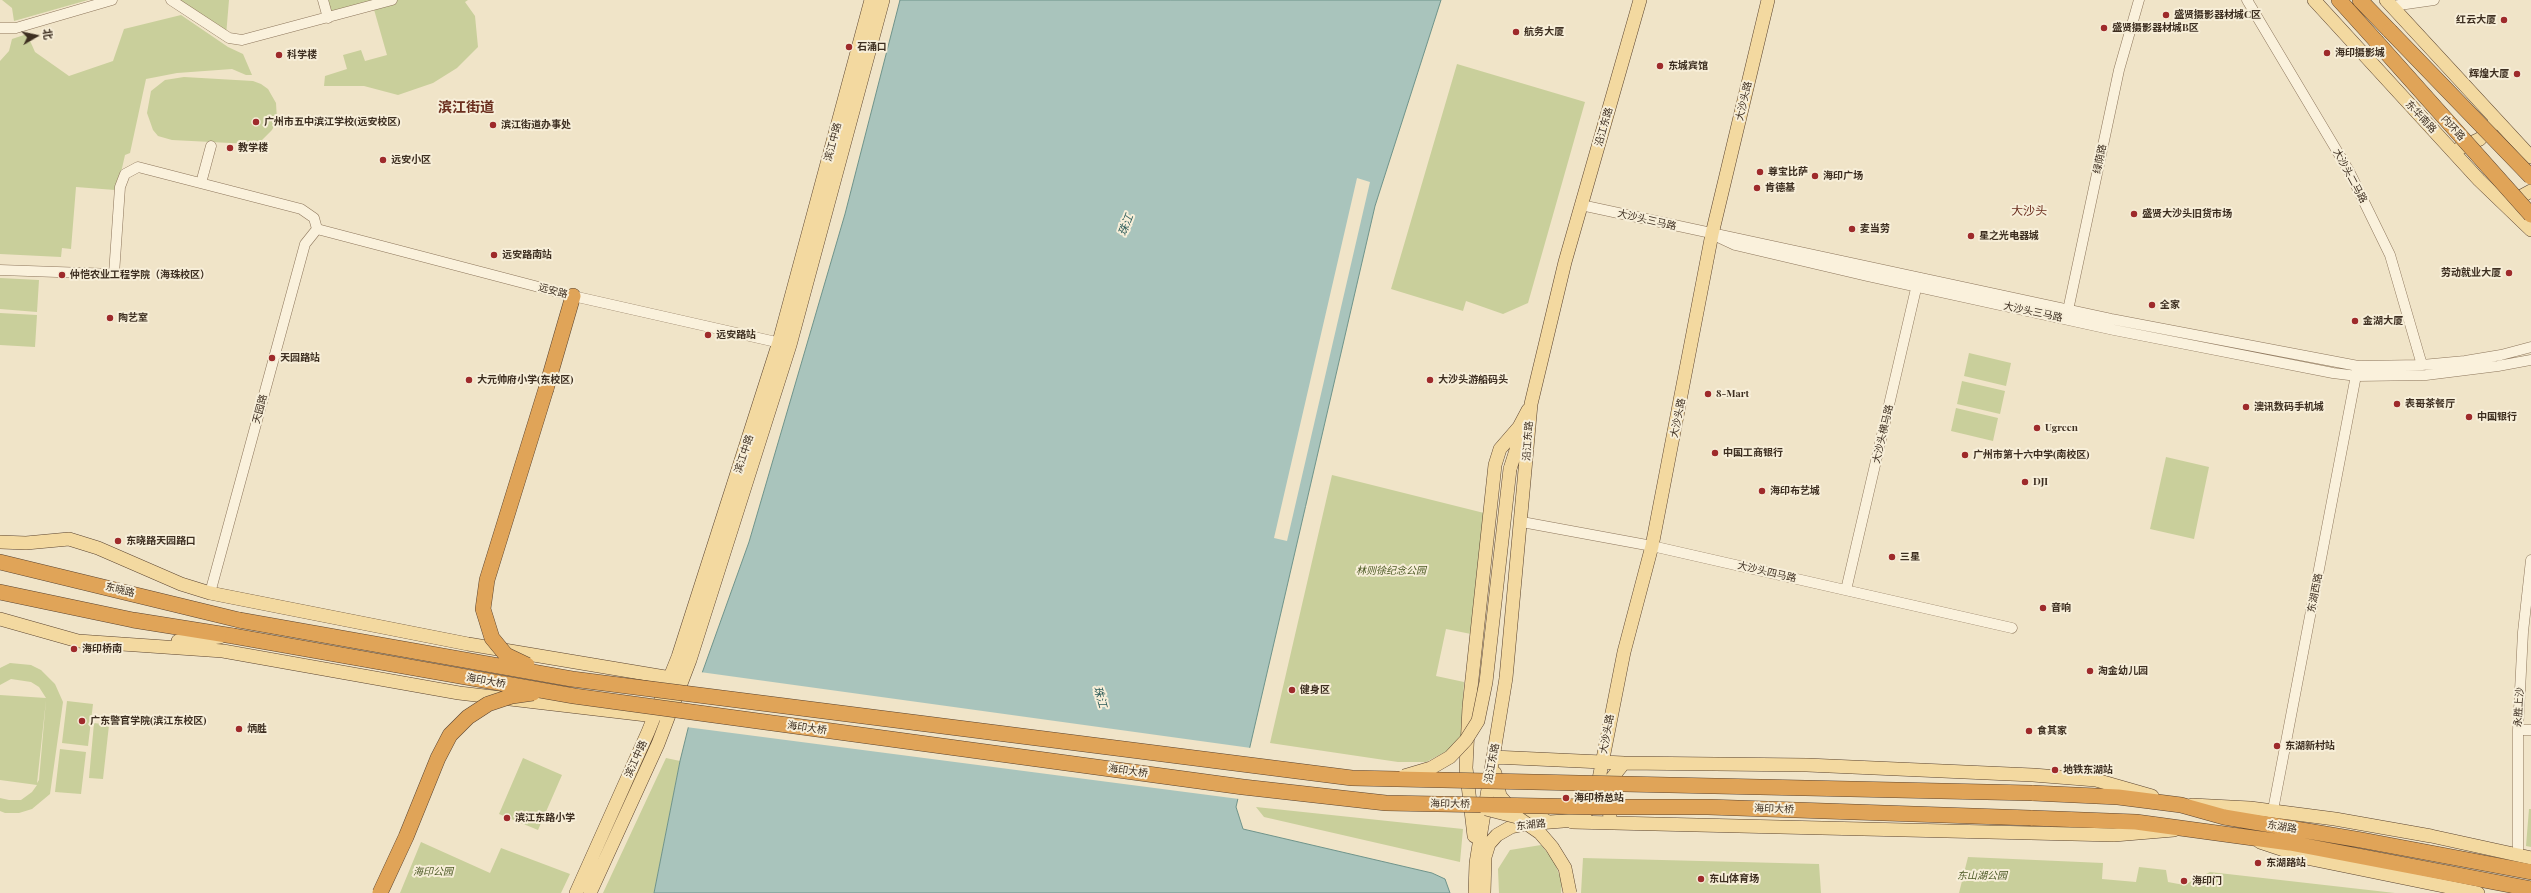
<!DOCTYPE html>
<meta charset="utf-8">
<style>
body{margin:0}
#map{position:relative;width:2531px;height:893px;overflow:hidden;background:#f0e4c8;font-family:"Playfair Display","Noto Sans SC",serif}
canvas{display:block}
.north{position:absolute;left:16px;top:16px;width:40px;height:40px;-webkit-text-stroke:3px #f7eed8;paint-order:stroke;rotate:81deg;font-size:11px;font-weight:700;line-height:16px;text-align:center;color:#3d2e20}
.north::after{content:'';display:block;margin:auto;width:14px;height:18px;background:#3d2e20;clip-path:polygon(50% 0,100% 100%,50% 72%,0 100%)}
</style>
<div id="map">
<canvas width="2531" height="893"></canvas>
<div class="north">北</div>
</div>
<script>
const ctx = document.querySelector('canvas').getContext('2d');
ctx.lineJoin = 'round';
function fillPath(path, color) { ctx.fillStyle = color; ctx.fill(path, 'evenodd'); }
const toPath = rows => new Path2D(rows.map(r => 'M' + r).join(''));
function stroke(path, color, width, dash) { ctx.strokeStyle = color; ctx.lineWidth = width; ctx.lineCap = dash ? 'butt' : 'round'; ctx.setLineDash(dash || []); ctx.stroke(path); }
function label(font, color, halo, rows, align = 'center') {
  ctx.font = font + ' "Playfair Display","Noto Sans SC",serif'; ctx.lineWidth = 4; ctx.setLineDash([]); ctx.textBaseline = 'middle'; ctx.strokeStyle = halo; ctx.fillStyle = color; for (const [text, x, y, turn = 0] of rows) {
    ctx.save(); ctx.translate(x, y); ctx.rotate((+turn || 0) * Math.PI / 180); ctx.textAlign = isNaN(turn) ? turn : align; if (halo) ctx.strokeText(text, 0, 0); ctx.fillText(text, 0, 0); ctx.restore();
  }
}
const green = toPath([
 [2,0,88,0,14,21,12,8],
 [171,0,229,0,226,36],
 [323,0,468,0,465,2,475,16,478,47,457,68,433,83,398,95,364,86,324,86,325,76,347,69,343,55,361,50,365,61,387,55,373,6,328,18],
 [181,15,228,47,243,54,252,75,246,75,232,69,177,73,146,79,130,153,125,155,120,177,115,190,76,187,71,249,62,248,61,257,0,254,0,61,9,51,12,39,27,34,35,52,69,76,113,61,124,29],
 [1457,64,1585,102,1528,303,1503,314,1466,301,1463,311,1391,289],
 [184,77,253,81,261,84,268,89,276,103,277,120,272,130,260,142,250,144,172,140,158,136,153,130,147,113,151,91,165,80],
 [0,278,39,280,37,312,0,309],
 [0,313,37,315,35,347,0,345],
 [1969,353,2011,363,2006,386,1964,376],
 [1962,381,2005,391,2000,414,1957,404],
 [1956,408,1998,418,1993,441,1951,431],
 [2166,457,2209,467,2194,539,2150,529],
 [1332,475,1484,513,1471,634,1446,629,1436,676,1464,682,1461,737,1447,751,1426,762,1398,762,1270,743],
 [10,663,31,665,41,670,55,684,63,702,50,794,32,809,19,813,5,813,0,811,0,798,9,800,21,800,32,792,37,785,0,780,0,695,46,698,39,687,31,682,11,679,0,685,0,668],
 [46,700,39,780,37,783],
 [67,701,93,704,88,746,62,743],
 [94,723,109,725,103,779,89,778],
 [60,749,86,752,81,794,55,792],
 [523,758,562,775,538,830,499,814],
 [666,758,680,761,654,893,603,893],
 [1256,807,1463,829,1460,862,1264,817],
 [2529,809,2531,809,2531,847,2526,846],
 [421,842,490,873,501,848,570,874,561,893,400,893],
 [1541,845,1554,861,1562,882,1561,893,1499,893,1498,869,1510,850],
 [1968,857,2103,863,2102,879,2136,882,2139,867,2166,870,2168,882,2184,885,2210,872,2395,893,1959,893],
 [1583,858,1819,864,1821,893,1581,893]
]);
const water = toPath([
 [900,0,1441,0,1375,206,1236,807,1243,829,1432,873,1445,879,1450,893,654,893,680,761,701,676,749,542,845,214,900,0]
]);
const pier = toPath([
 [1357,178,1370,182,1287,541,1274,538],
 [700,672,1251,748,1239,799,686,727]
]);
const minor = toPath([
 [171,0,229,38,242,40,392,0],
 [323,0,328,18],
 [2247,0,2349,171,2390,255,2422,365],
 [2392,6,2434,0],
 [0,28,16,28,112,0],
 [201,183,211,146],
 [1581,205,2111,319,2358,366,2422,365,2465,361,2501,355,2531,347],
 [317,229,573,296,785,344],
 [1720,238,1735,245,1867,276,2114,330,2333,373,2357,376,2426,375,2498,366,2531,360],
 [0,270,114,274,120,187,125,174,138,167,301,209,314,218,317,229],
 [2067,315,2119,70,2139,0],
 [1522,522,1652,546,2012,628],
 [1846,590,1918,280],
 [210,593,305,244,317,229],
 [2518,730,2531,730],
 [2273,810,2357,370],
 [2518,855,2518,730,2523,632,2531,560]
]);
const major = toPath([
 [2314,0,2479,180,2531,230],
 [2386,0,2531,157],
 [2460,148,2480,139,2493,124],
 [2507,197,2520,197,2531,191],
 [1510,469,1524,425],
 [0,542,26,543,69,539,98,548,181,584,210,593,468,644,671,678],
 [0,619,78,641,223,651,459,693,655,716,660,712],
 [178,641,220,637],
 [1493,757,1624,763,1807,765,2033,775,2096,780,2152,796],
 [1495,773,1500,796,1507,804,1537,819,1545,820],
 [2192,805,2250,808,2335,819,2431,836,2531,858],
 [1610,816,1608,808,1612,778,1624,763],
 [1572,822,2114,835,2174,830],
 [1474,836,1466,768,1469,707,1495,465,1500,449,1519,427,1528,410],
 [2260,842,2311,859,2478,893],
 [576,893,648,732,678,657,779,342,871,0],
 [590,893,658,744,690,660,790,345,883,0],
 [1475,893,1476,863,1506,678,1531,404,1565,262,1640,0],
 [1484,893,1485,857,1489,844,1497,835,1511,827,1525,824,1576,820,1589,809,1596,794,1624,652,1652,546,1712,234,1768,0]
]);
const highway = toPath([
 [2339,0,2376,41],
 [2360,0,2390,31],
 [546,389,573,296],
 [0,562,239,620],
 [0,592,133,620,233,636],
 [2032,793,2118,797,2181,805,2224,817,2361,840,2531,872],
 [2031,818,2136,822,2290,843,2531,889]
]);
const majorBridge = toPath([
 [1404,776,1431,768,1450,757,1466,740,1478,721,1486,682,1510,469],
 [1486,809,1517,817,1540,833,1552,847,1565,868,1570,893]
]);
const highwayBridge = toPath([
 [2390,31,2531,177],
 [2376,41,2531,215],
 [239,620,572,679,1352,778,2032,793],
 [233,636,574,696,1243,787,1386,803,1594,807,1708,807,2031,818],
 [527,665,506,655,492,638,483,609,487,580,546,389],
 [380,893,406,837,438,758,450,735,468,717,488,704,512,696,533,693]
]);
const markers = [
 [2166,15,4,"#9e2a2b"],
 [2504,20,4,"#9e2a2b"],
 [2104,28,4,"#9e2a2b"],
 [1516,32,4,"#9e2a2b"],
 [849,47,4,"#9e2a2b"],
 [2327,53,4,"#9e2a2b"],
 [279,55,4,"#9e2a2b"],
 [1660,66,4,"#9e2a2b"],
 [2517,74,4,"#9e2a2b"],
 [256,122,4,"#9e2a2b"],
 [493,125,4,"#9e2a2b"],
 [230,148,4,"#9e2a2b"],
 [383,160,4,"#9e2a2b"],
 [1760,172,4,"#9e2a2b"],
 [1815,176,4,"#9e2a2b"],
 [1757,188,4,"#9e2a2b"],
 [2134,214,4,"#9e2a2b"],
 [1852,229,4,"#9e2a2b"],
 [1971,236,4,"#9e2a2b"],
 [494,255,4,"#9e2a2b"],
 [2509,273,4,"#9e2a2b"],
 [62,275,4,"#9e2a2b"],
 [2152,305,4,"#9e2a2b"],
 [110,318,4,"#9e2a2b"],
 [2355,321,4,"#9e2a2b"],
 [708,335,4,"#9e2a2b"],
 [272,358,4,"#9e2a2b"],
 [469,380,4,"#9e2a2b"],
 [1430,380,4,"#9e2a2b"],
 [1708,394,4,"#9e2a2b"],
 [2397,404,4,"#9e2a2b"],
 [2246,407,4,"#9e2a2b"],
 [2469,417,4,"#9e2a2b"],
 [2037,428,4,"#9e2a2b"],
 [1715,453,4,"#9e2a2b"],
 [1965,455,4,"#9e2a2b"],
 [2025,482,4,"#9e2a2b"],
 [1762,491,4,"#9e2a2b"],
 [118,541,4,"#9e2a2b"],
 [1892,557,4,"#9e2a2b"],
 [2043,608,4,"#9e2a2b"],
 [74,649,4,"#9e2a2b"],
 [2090,671,4,"#9e2a2b"],
 [1292,690,4,"#9e2a2b"],
 [82,721,4,"#9e2a2b"],
 [239,729,4,"#9e2a2b"],
 [2029,731,4,"#9e2a2b"],
 [2277,746,4,"#9e2a2b"],
 [2055,770,4,"#9e2a2b"],
 [1566,798,4,"#9e2a2b"],
 [507,818,4,"#9e2a2b"],
 [2258,863,4,"#9e2a2b"],
 [1701,879,4,"#9e2a2b"],
 [2184,881,4,"#9e2a2b"]
];
const poiNames = [
 ["盛贤摄影器材城C区",2174,15],
 ["红云大厦",2496,20,"right"],
 ["盛贤摄影器材城B区",2112,28],
 ["航务大厦",1524,32],
 ["石涌口",857,47],
 ["海印摄影城",2335,53],
 ["科学楼",287,55],
 ["东城宾馆",1668,66],
 ["辉煌大厦",2509,74,"right"],
 ["广州市五中滨江学校(远安校区)",264,122],
 ["滨江街道办事处",501,125],
 ["教学楼",238,148],
 ["远安小区",391,160],
 ["尊宝比萨",1768,172],
 ["海印广场",1823,176],
 ["肯德基",1765,188],
 ["盛贤大沙头旧货市场",2142,214],
 ["麦当劳",1860,229],
 ["星之光电器城",1979,236],
 ["远安路南站",502,255],
 ["劳动就业大厦",2501,273,"right"],
 ["仲恺农业工程学院（海珠校区）",70,275],
 ["全家",2160,305],
 ["陶艺室",118,318],
 ["金湖大厦",2363,321],
 ["远安路站",716,335],
 ["天园路站",280,358],
 ["大元帅府小学(东校区)",477,380],
 ["大沙头游船码头",1438,380],
 ["8-Mart",1716,394],
 ["表哥茶餐厅",2405,404],
 ["澳讯数码手机城",2254,407],
 ["中国银行",2477,417],
 ["Ugreen",2045,428],
 ["中国工商银行",1723,453],
 ["广州市第十六中学(南校区)",1973,455],
 ["DJI",2033,482],
 ["海印布艺城",1770,491],
 ["东晓路天园路口",126,541],
 ["三星",1900,557],
 ["音响",2051,608],
 ["海印桥南",82,649],
 ["淘金幼儿园",2098,671],
 ["健身区",1300,690],
 ["广东警官学院(滨江东校区)",90,721],
 ["炳胜",247,729],
 ["食其家",2037,731],
 ["东湖新村站",2285,746],
 ["地铁东湖站",2063,770],
 ["海印桥总站",1574,798],
 ["滨江东路小学",515,818],
 ["东湖路站",2266,863],
 ["东山体育场",1709,879],
 ["海印门",2192,881]
];
const streetNames = [
 ["大沙头路",1744,101,-77],
 ["东华南路",2421,117,47],
 ["沿江东路",1604,127,-74],
 ["内环路",2453,128,48],
 ["滨江中路",833,142,-75],
 ["绿荫路",2100,159,-78],
 ["大沙头二马路",2350,176,62],
 ["大沙头三马路",1647,220,13],
 ["远安路",553,291,15],
 ["大沙头三马路",2033,312,12],
 ["天园路",260,409,-75],
 ["大沙头路",1678,418,-78],
 ["大沙头横马路",1883,434,-77],
 ["沿江东路",1528,441,-86],
 ["滨江中路",744,454,-72],
 ["大沙头四马路",1767,572,13],
 ["东晓路",120,590,14],
 ["东湖西路",2315,593,-79],
 ["海印大桥",486,681,10],
 ["永胜上沙",2519,707,-87],
 ["海印大桥",807,728,8],
 ["大沙头路",1607,734,-80],
 ["滨江中路",636,759,-66],
 ["沿江东路",1492,763,-79],
 ["海印大桥",1128,771,8],
 ["海印大桥",1450,804,1],
 ["海印大桥",1774,809,2],
 ["东湖路",1531,825,-6],
 ["东湖路",2282,827,9]
];
const parkNames = [
 ["林则徐纪念公园",1391,571],
 ["海印公园",433,872],
 ["东山湖公园",1982,876]
];
const waterNames = [
 ["珠江",1126,225,-69],
 ["珠江",1100,697,74]
];
const quarterNames = [
 ["大沙头",2029,211]
];
const districtNames = [
 ["滨江街道",466,108]
];
fillPath(green, '#c9cf9b');
fillPath(water, '#a9c4bc');
stroke(water, '#6f938a', 1);
fillPath(pier, '#f0e4c8');
stroke(minor, '#8d765c', 11);
stroke(major, '#5b4430', 14);
stroke(highway, '#5b4430', 16);
stroke(minor, '#faf1dc', 10);
stroke(major, '#f3d9a0', 13);
stroke(highway, '#e0a458', 15);
stroke(majorBridge, '#5b4430', 14, []);
stroke(highwayBridge, '#5b4430', 16, []);
stroke(majorBridge, '#f3d9a0', 13);
stroke(highwayBridge, '#e0a458', 15);
for (const [x, y, r, color] of markers) { const dot = new Path2D(); dot.arc(x, y, r, 0, 2 * Math.PI); ctx.fillStyle = color; ctx.fill(dot); stroke(dot, '#f7eed8', 1.5); }
label('bold 10px', '#3d2e20', '#f7eed8', poiNames, 'left');
label('10px', '#3d2e20', '#f7eed8', streetNames);
label('italic 10px', '#4d5a26', '#f7eed8', parkNames);
label('italic 11px', '#2f5d5a', '#f7eed8', waterNames);
label('12px', '#6b2e1e', '#f7eed8', quarterNames);
label('bold 14px', '#6b2e1e', '#f7eed8', districtNames);
</script>
